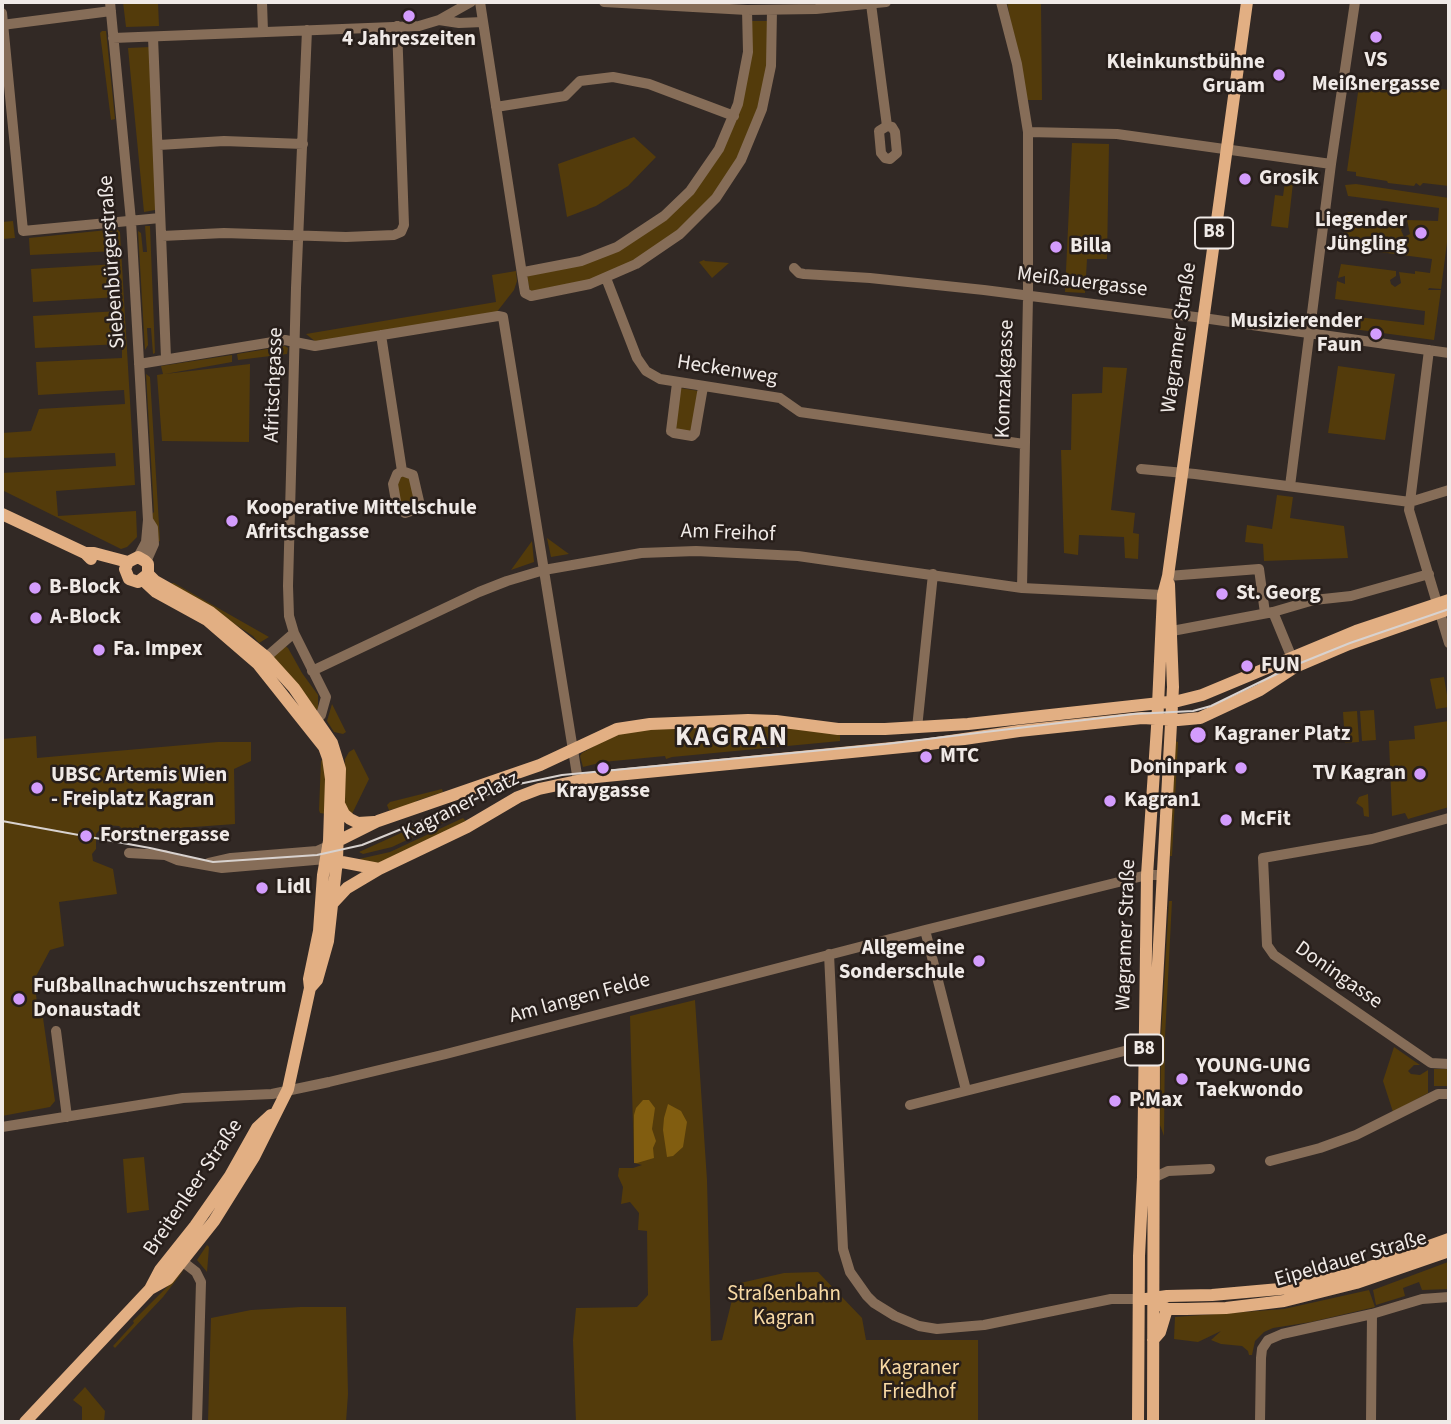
<!DOCTYPE html>
<meta charset="utf-8">
<style>
body{margin:0}
#map{position:relative;width:1451px;height:1424px;overflow:hidden;background:#322925;font-family:"Source Sans 3",sans-serif}
canvas{display:block}
.frame{position:absolute;inset:0;border:4px solid #f0eae7;pointer-events:none}
</style>
<div id="map">
<canvas width="1451" height="1424"></canvas>
<div class="frame"></div>
</div>
<script>
const ctx = document.querySelector('canvas').getContext('2d');
ctx.lineJoin = 'round';
function fillPath(path, color) { ctx.fillStyle = color; ctx.fill(path, 'evenodd'); }
const toPath = rows => new Path2D(rows.map(r => 'M' + r).join(''));
function stroke(path, color, width, dash) { ctx.strokeStyle = color; ctx.lineWidth = width; ctx.lineCap = dash ? 'butt' : 'round'; ctx.setLineDash(dash || []); ctx.stroke(path); }
function label(font, color, halo, rows, align = 'center') {
  ctx.font = font + ' "Source Sans 3",sans-serif'; ctx.lineWidth = 5; ctx.setLineDash([]); ctx.textBaseline = 'middle'; ctx.strokeStyle = halo; ctx.fillStyle = color; for (const [text, x, y, turn = 0] of rows) {
    ctx.save(); ctx.translate(x, y); ctx.rotate((+turn || 0) * Math.PI / 180); ctx.textAlign = isNaN(turn) ? turn : align; if (halo) ctx.strokeText(text, 0, 0); ctx.fillText(text, 0, 0); ctx.restore();
  }
}
const green = toPath([
 [123,2,158,2,159,26,126,27],
 [1007,2,1041,2,1042,100,1026,100],
 [751,21,770,21,769,62,754,125,725,181,696,215,650,253,599,278,533,292,530,291,527,277,529,275,558,270,659,225,728,139],
 [102,31,106,31,115,119,111,120,100,33],
 [150,47,156,208,155,210,144,212,128,48],
 [1363,78,1449,90,1449,186,1423,183,1420,186,1416,183,1414,186,1388,183,1387,181,1356,176,1356,172,1347,171,1359,85,1362,85],
 [634,137,656,157,628,186,596,206,567,217,558,164],
 [1072,143,1109,144,1107,259,1087,259,1085,293,1065,292],
 [1285,182,1293,183,1288,228,1271,226,1275,195,1283,196],
 [1356,184,1449,198,1449,227,1441,289,1429,288,1428,290,1441,290,1434,340,1331,326,1333,314,1424,325,1425,311,1335,299,1337,281,1345,284,1345,276,1338,278,1341,264,1396,271,1396,276,1390,280,1391,284,1395,287,1401,283,1399,272,1415,274,1415,271,1430,273,1432,259,1342,247,1347,233,1344,233,1344,230,1351,232,1351,226,1345,226,1348,212,1405,220,1405,226,1401,230,1404,237,1410,234,1407,220,1438,221,1439,208,1348,196,1345,185],
 [13,221,15,238,2,239,2,222],
 [145,226,150,226,155,353,153,354,151,328,147,328,148,345,145,350,138,231,141,233,143,252,147,252],
 [117,229,120,232,135,485,56,491,58,516,136,511,137,537,127,547,121,549,2,490,2,473,116,466,115,453,2,458,2,433,31,431,39,409,125,404,124,390,38,395,36,362,122,358,122,344,35,348,33,316,119,311,119,297,33,302,31,269,117,264,116,251,30,255,29,238],
 [704,260,705,261,729,263,712,278,699,262],
 [516,271,517,281,514,290,496,313,316,342,306,334,496,302,492,275],
 [285,346,288,348,287,354,238,360,237,354],
 [232,355,232,362,165,374,250,364,249,442,162,441,157,375,163,374,161,366],
 [1338,366,1395,374,1385,440,1328,433],
 [1103,367,1127,368,1111,510,1135,513,1133,533,1139,534,1138,559,1125,558,1124,537,1079,535,1078,555,1064,553,1061,450,1071,450,1072,394,1102,393],
 [146,374,150,377,160,541,158,542,152,514,154,512],
 [680,388,699,391,693,433,674,430],
 [400,476,410,477,416,502,408,509,401,507,396,482],
 [1277,495,1293,497,1290,518,1344,526,1348,558,1264,561,1263,544,1245,542,1247,525,1272,529],
 [547,538,569,554,551,557],
 [532,541,534,562,511,570],
 [171,583,174,583,269,637,259,643,253,636],
 [284,645,288,648,302,673,318,695,318,709,316,710,273,656],
 [1444,677,1449,707,1436,709,1430,679],
 [332,704,346,732,343,734,334,732,327,721],
 [1374,710,1376,740,1362,741,1360,711],
 [1357,711,1359,742,1345,743,1343,712],
 [1449,721,1449,807,1408,819,1405,813,1392,816,1389,741,1415,739,1414,726],
 [738,723,840,733,840,741,672,757,666,759,665,756,603,762,583,767,580,756,582,753,617,733,634,729],
 [36,736,37,758,218,742,251,742,251,761,234,769,235,824,126,832,119,826,104,825,96,834,96,849,92,854,93,861,113,869,117,894,59,902,64,946,50,950,34,980,39,1017,43,1018,55,1101,50,1107,2,1116,2,739],
 [1175,741,1178,742,1172,856,1170,856],
 [354,749,369,779,351,816,343,806,345,759,349,752],
 [323,759,326,769,326,814,320,813,319,810,321,761],
 [442,789,443,792,416,801,416,804,389,810,387,805,390,802],
 [1368,794,1369,817,1364,816,1363,808,1356,803,1359,797],
 [461,806,462,814,392,847,363,854,359,852],
 [463,818,468,823,376,864,359,859,390,852],
 [1169,901,1172,901,1165,1037,1164,1136,1160,1125,1161,1036],
 [695,1000,707,1180,711,1341,722,1340,736,1284,784,1273,818,1272,862,1318,866,1340,978,1340,978,1422,576,1422,573,1340,576,1308,637,1307,648,1295,647,1231,638,1230,639,1213,630,1202,621,1204,623,1187,618,1176,619,1168,633,1168,642,1165,634,1163,630,1016],
 [1394,1047,1420,1065,1414,1065,1408,1071,1411,1074,1420,1075,1428,1070,1428,1093,1393,1112,1383,1081],
 [1434,1069,1449,1069,1449,1086,1434,1086],
 [144,1157,149,1210,127,1213,123,1159],
 [207,1245,209,1247,207,1272,197,1260],
 [1448,1262,1449,1289,1422,1290,1419,1282,1403,1288,1405,1296,1376,1305,1373,1290],
 [184,1270,163,1297,115,1348,113,1346,134,1323,133,1321],
 [1369,1290,1375,1307,1311,1322,1273,1328,1264,1332,1255,1341,1252,1355,1249,1355,1248,1351,1242,1346,1221,1344,1211,1340,1221,1331,1198,1342,1174,1339,1175,1317,1284,1309],
 [301,1307,346,1307,348,1394,346,1422,208,1422,211,1318,251,1310],
 [85,1387,105,1411,104,1422,82,1422,82,1407,73,1400]
]);
const forest = toPath([
 [643,1100,649,1100,655,1108,652,1129,656,1141,653,1148,654,1158,637,1163,634,1163,634,1115,636,1108],
 [668,1104,681,1111,687,1122,683,1147,673,1156,667,1157,663,1130,664,1118]
]);
const minor = toPath([
 [110,2,131,221,148,520,146,542,138,557],
 [262,2,263,32],
 [480,2,524,287,525,293,531,296,590,284,636,264,680,234,716,198,741,160,762,109,771,66,772,10],
 [604,2,747,10,816,9,886,2],
 [1001,2,1017,64,1028,132,1028,297,1022,588],
 [871,4,887,126,892,127,895,132,897,153,890,159,885,158,881,153,879,131,887,126],
 [2,13,23,231,160,218],
 [439,20,459,23,483,22],
 [2,25,111,11],
 [307,30,296,288,288,586,289,616,294,633,326,697,321,715,313,723],
 [153,37,166,358],
 [113,38,419,26,439,20,471,2],
 [496,107,565,96,580,81,613,77,649,84,734,116],
 [1028,132,1117,134,1331,164],
 [159,145,224,141,303,144],
 [162,236,224,233,346,237,394,235,401,232,404,225,397,26],
 [794,268,799,273,804,274,870,278,984,290,1203,318,1449,353],
 [524,272,581,261,617,247,664,216,690,191,719,149,738,104,748,52,747,10],
 [606,278,637,358,646,371,660,379,780,398,800,412,1024,444],
 [381,335,402,471],
 [1429,350,1409,510,1449,643],
 [139,364,285,340,315,346,498,316,503,317,578,781],
 [677,383,671,431,674,433,692,436,695,433,703,387],
 [1141,469,1195,474,1410,502,1449,490],
 [402,471,413,475,419,501,414,510,405,513,397,507,393,484,397,474,402,471],
 [1290,486,1331,164,1355,2],
 [146,562,154,544,153,528,148,520],
 [1168,576,1259,569,1265,613],
 [1273,612,1294,663],
 [1172,631,1273,612,1314,600,1351,596,1429,574],
 [263,660,294,633],
 [312,671,479,592,507,581,544,570,641,553,696,551,798,556,1022,588,1163,595],
 [917,728,933,574],
 [1449,818,1372,839,1263,858,1267,945,1274,955,1431,1063,1449,1064],
 [129,853,165,855,177,860,222,868,326,859],
 [209,863,231,858,317,851,328,846],
 [925,930,966,1090],
 [829,954,843,1249,850,1272,867,1296,874,1303,895,1316,919,1326,937,1329,984,1325,1111,1299,1139,1299],
 [56,1031,67,1117],
 [910,1105,1144,1046],
 [2,1127,183,1098,272,1094,329,1082,446,1054,925,930,1147,875,1162,875],
 [1270,1161,1320,1148,1356,1135,1438,1094,1449,1094],
 [1153,1178,1168,1171,1210,1169],
 [178,1258,196,1272,201,1282,197,1422],
 [1260,1422,1261,1358,1262,1349,1268,1340,1282,1334,1372,1314,1422,1299,1449,1297],
 [1371,1422,1372,1314]
]);
const major = toPath([
 [2,514,85,553,91,559],
 [85,553,94,553,128,562,138,557,145,561,148,564,148,574,155,581,210,612,266,657,294,688,332,743,340,769,337,860,328,941,317,980,310,988],
 [128,562,125,569,129,579,138,582,148,574],
 [143,580,156,592,207,620,258,664,324,747,328,758,331,779,329,841,323,875,319,931,309,979,310,988,288,1089,254,1157,214,1221,168,1279,150,1289],
 [339,804,344,814,350,819,358,823,374,822],
 [328,846,378,821,540,765,617,729,650,724,748,720,776,721,838,729,885,729,968,724,1178,701,1202,695,1356,631,1449,600],
 [326,859,379,869,467,827,518,797,539,789,596,777,923,745,1019,731,1142,718,1178,720,1200,718,1260,690,1295,667,1349,644,1449,609],
 [333,903,347,888,379,869],
 [1146,1299,1167,1296,1212,1295,1291,1288,1351,1274,1449,1239],
 [1152,1299,1167,1309,1186,1309,1226,1308,1284,1301,1356,1283,1449,1251],
 [1153,1340,1160,1332,1167,1309],
 [25,1422,150,1289,160,1270,195,1226,230,1176,257,1128,271,1115],
 [1138,1422,1139,1256,1143,1177,1147,875,1157,727,1163,595,1168,576,1247,2],
 [1153,1422,1154,1037,1173,687,1169,584]
]);
const tram = toPath([
 [2,821,150,848,213,862,317,855,362,845,483,796,519,784,562,775,886,744,1134,714,1193,711,1211,706,1293,666,1350,643,1449,609]
]);
const markers = [
 [409,16,7,"#d39cfd"],
 [1376,37,7,"#d39cfd"],
 [1279,75,7,"#d39cfd"],
 [1245,179,7,"#d39cfd"],
 [1421,233,7,"#d39cfd"],
 [1056,247,7,"#d39cfd"],
 [1376,334,7,"#d39cfd"],
 [232,521,7,"#d39cfd"],
 [35,588,7,"#d39cfd"],
 [1222,594,7,"#d39cfd"],
 [36,618,7,"#d39cfd"],
 [99,650,7,"#d39cfd"],
 [1247,666,7,"#d39cfd"],
 [1198,735,9,"#d39cfd"],
 [926,757,7,"#d39cfd"],
 [603,768,7,"#d39cfd"],
 [1241,768,7,"#d39cfd"],
 [1420,774,7,"#d39cfd"],
 [37,788,7,"#d39cfd"],
 [1110,801,7,"#d39cfd"],
 [1226,820,7,"#d39cfd"],
 [86,836,7,"#d39cfd"],
 [262,888,7,"#d39cfd"],
 [979,961,7,"#d39cfd"],
 [19,999,7,"#d39cfd"],
 [1182,1079,7,"#d39cfd"],
 [1115,1101,7,"#d39cfd"]
];
const shields = [
 [1214,233,38],
 [1144,1050,38]
];
const shieldNames = [
 ["B8",1214,233],
 ["B8",1144,1050]
];
const poiNames = [
 ["4 Jahreszeiten",409,40,"center"],
 ["VS",1376,61,"center"],
 ["Meißnergasse",1376,85,"center"],
 ["Kleinkunstbühne",1265,63,"right"],
 ["Gruam",1265,87,"right"],
 ["Grosik",1259,179],
 ["Liegender",1407,221,"right"],
 ["Jüngling",1407,245,"right"],
 ["Billa",1070,247],
 ["Musizierender",1362,322,"right"],
 ["Faun",1362,346,"right"],
 ["Kooperative Mittelschule",246,509],
 ["Afritschgasse",246,533],
 ["B-Block",49,588],
 ["St. Georg",1236,594],
 ["A-Block",50,618],
 ["Fa. Impex",113,650],
 ["FUN",1261,666],
 ["Kagraner Platz",1214,735],
 ["MTC",940,757],
 ["Doninpark",1227,768,"right"],
 ["TV Kagran",1406,774,"right"],
 ["UBSC Artemis Wien",51,776],
 ["- Freiplatz Kagran",51,800],
 ["Kraygasse",603,792,"center"],
 ["Kagran1",1124,801],
 ["McFit",1240,820],
 ["Forstnergasse",100,836],
 ["Lidl",276,888],
 ["Allgemeine",965,949,"right"],
 ["Sonderschule",965,973,"right"],
 ["Fußballnachwuchszentrum",33,987],
 ["Donaustadt",33,1011],
 ["YOUNG-UNG",1196,1067],
 ["Taekwondo",1196,1091],
 ["P.Max",1129,1101]
];
const streetNames = [
 ["Siebenbürgerstraße",113,262,-94],
 ["Meißauergasse",1082,283,7],
 ["Wagramer Straße",1180,338,-82],
 ["Heckenweg",727,371,9],
 ["Komzakgasse",1006,379,-88],
 ["Afritschgasse",275,385,-88],
 ["Am Freihof",728,534,2],
 ["Kagraner Platz",461,807,-27],
 ["Wagramer Straße",1127,935,-88],
 ["Doningasse",1338,976,35],
 ["Am langen Felde",580,999,-15],
 ["Breitenleer Straße",194,1188,-56],
 ["Eipeldauer Straße",1351,1260,-16]
];
const parkNames = [
 ["Straßenbahn",784,1295],
 ["Kagran",784,1319],
 ["Kagraner",919,1369],
 ["Friedhof",919,1393]
];
const districtNames = [
 ["KAGRAN",732,739]
];
fillPath(green, '#533b0b');
fillPath(forest, '#815d10');
stroke(minor, '#866d58', 10);
stroke(major, '#e2af83', 12);
stroke(tram, '#d8d2cf', 2);
for (const [x, y, r, color] of markers) { const dot = new Path2D(); dot.arc(x, y, r, 0, 2 * Math.PI); ctx.fillStyle = color; ctx.fill(dot); stroke(dot, '#281f1b', 2.5); }
for (const [x, y, w] of shields) { const box = new Path2D(); box.roundRect(x - w / 2, y - 15.5, w, 31, 5); ctx.fillStyle = '#281f1b'; ctx.fill(box); stroke(box, '#f0eae7', 2); }
label('bold 19px', '#f0eae7', null, shieldNames);
label('bold 21px', '#f0eae7', '#281f1b', poiNames, 'left');
label('21px', '#f0eae7', '#281f1b', streetNames);
label('21px', '#f9daa4', '#281f1b', parkNames);
ctx.letterSpacing = '2px';
label('bold 28px', '#f0eae7', '#281f1b', districtNames);
ctx.letterSpacing = '0px';
</script>
